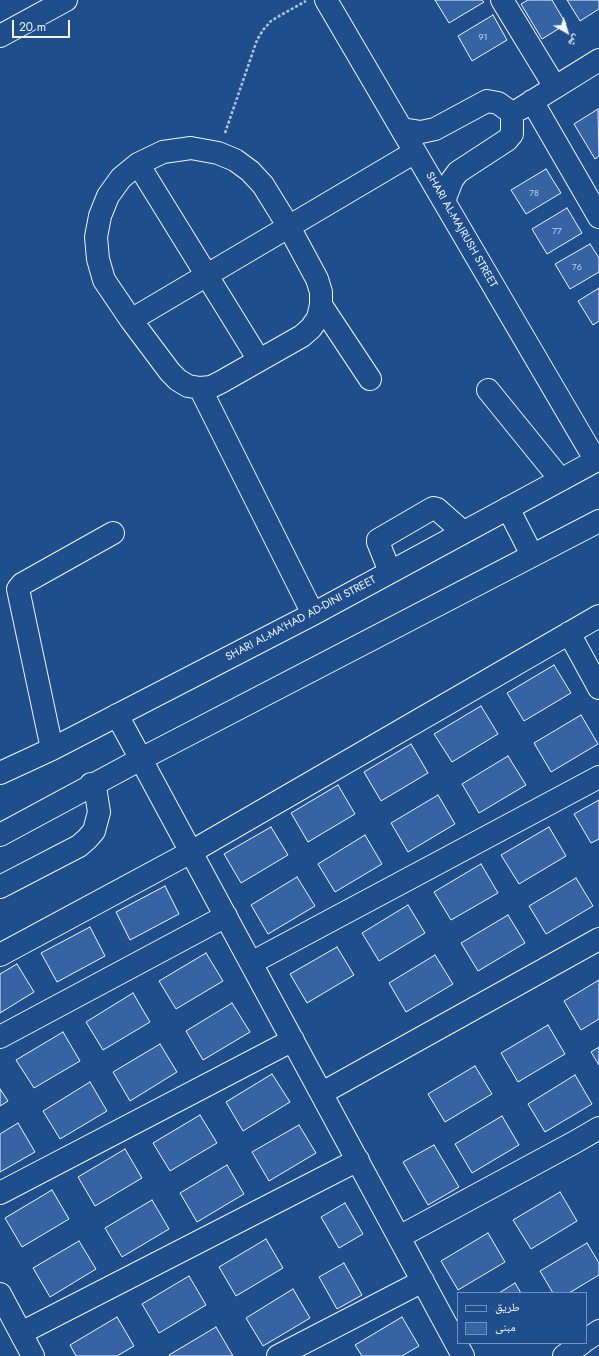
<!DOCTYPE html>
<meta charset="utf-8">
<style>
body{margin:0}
#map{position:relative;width:599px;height:1356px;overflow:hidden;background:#1f4e8c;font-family:Jost,"Noto Naskh Arabic",sans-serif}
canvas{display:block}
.legend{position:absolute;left:457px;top:1292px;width:130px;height:52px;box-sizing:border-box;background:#1f4e8c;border:1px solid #7391ba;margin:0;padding:5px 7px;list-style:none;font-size:12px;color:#f2f6ff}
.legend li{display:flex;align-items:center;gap:8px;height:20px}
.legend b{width:20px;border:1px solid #7391ba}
.north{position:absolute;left:547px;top:12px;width:40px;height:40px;-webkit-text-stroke:3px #1f4e8c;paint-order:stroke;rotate:141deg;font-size:11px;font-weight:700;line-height:16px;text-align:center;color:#f2f6ff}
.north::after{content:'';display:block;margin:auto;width:14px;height:18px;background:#f2f6ff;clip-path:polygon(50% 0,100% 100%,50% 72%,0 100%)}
.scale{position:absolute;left:12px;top:20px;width:58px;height:18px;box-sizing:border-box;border:2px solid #f2f6ff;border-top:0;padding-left:5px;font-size:12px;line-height:14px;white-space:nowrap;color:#f2f6ff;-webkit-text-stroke:3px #1f4e8c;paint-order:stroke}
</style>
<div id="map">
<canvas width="599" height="1356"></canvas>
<ul class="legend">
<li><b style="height:5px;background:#1f4e8c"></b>طريق</li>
<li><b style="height:11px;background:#3563a3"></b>مبنى</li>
</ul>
<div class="north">ش</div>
<div class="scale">20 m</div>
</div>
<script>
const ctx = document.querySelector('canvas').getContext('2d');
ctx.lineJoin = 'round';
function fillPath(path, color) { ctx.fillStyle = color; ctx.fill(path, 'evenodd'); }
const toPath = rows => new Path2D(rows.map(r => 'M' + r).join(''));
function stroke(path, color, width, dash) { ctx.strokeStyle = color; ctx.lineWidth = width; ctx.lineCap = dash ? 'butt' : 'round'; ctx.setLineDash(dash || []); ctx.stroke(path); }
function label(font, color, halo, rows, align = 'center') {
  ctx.font = font + ' Jost,sans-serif'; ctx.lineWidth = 3; ctx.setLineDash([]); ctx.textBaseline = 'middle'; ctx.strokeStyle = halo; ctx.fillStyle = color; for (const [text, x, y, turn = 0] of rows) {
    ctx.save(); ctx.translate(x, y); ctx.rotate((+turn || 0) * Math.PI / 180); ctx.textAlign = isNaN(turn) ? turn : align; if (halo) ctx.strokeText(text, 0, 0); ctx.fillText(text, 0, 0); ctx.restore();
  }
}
const building = toPath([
 [435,0,482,0,484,2,449,23,435,0],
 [528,0,552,0,566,24,542,39,521,4,528,0],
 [567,0,599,0,599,9,580,21,567,0],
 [493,15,507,40,472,61,458,36,493,15],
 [598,109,599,156,595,159,574,124,598,109],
 [546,169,561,193,526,214,511,190,546,169],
 [567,208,582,233,547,254,532,229,567,208],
 [590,244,599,258,599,272,570,289,555,264,590,244],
 [599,288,599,321,593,325,578,301,599,288],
 [554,665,571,693,524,721,507,693,554,665],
 [481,706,498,734,452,762,434,734,481,706],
 [581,715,598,744,551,772,534,743,581,715],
 [411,744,428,773,381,801,364,772,411,744],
 [508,756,526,785,479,813,462,784,508,756],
 [338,785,355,814,308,842,291,813,338,785],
 [438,795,455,824,408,852,391,823,438,795],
 [599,800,599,839,591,843,574,814,599,800],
 [271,827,288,855,241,883,224,854,271,827],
 [549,827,566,856,519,884,501,855,549,827],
 [365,835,382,864,335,892,318,864,365,835],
 [481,864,498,893,451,920,434,892,481,864],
 [297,877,315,906,268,934,251,905,297,877],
 [576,878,593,906,546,934,529,906,576,878],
 [165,886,179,914,130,940,116,912,165,886],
 [408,905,425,933,379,961,362,933,408,905],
 [508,915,525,943,478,971,461,943,508,915],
 [90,927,105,956,57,982,41,953,90,927],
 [337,947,354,975,307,1003,290,974,337,947],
 [206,953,223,981,176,1009,159,981,206,953],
 [435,955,453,984,406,1012,389,983,435,955],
 [17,964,34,992,0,1013,0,974,17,964],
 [599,980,599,1019,581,1030,564,1001,599,980],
 [133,993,150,1022,103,1050,86,1022,133,993],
 [232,1003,250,1032,203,1060,186,1031,232,1003],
 [548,1025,565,1054,518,1082,501,1053,548,1025],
 [63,1032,80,1061,34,1088,16,1060,63,1032],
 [160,1044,177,1072,130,1101,113,1072,160,1044],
 [599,1047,599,1065,591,1052,599,1047],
 [475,1066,492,1094,445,1122,428,1094,475,1066],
 [272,1074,290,1102,243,1131,226,1102,272,1074],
 [575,1075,592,1104,545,1132,528,1104,575,1075],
 [90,1082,107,1111,60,1139,43,1111,90,1082],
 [0,1089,8,1101,0,1106,0,1089],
 [200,1115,217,1143,170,1171,153,1143,200,1115],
 [502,1116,519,1145,472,1173,455,1144,502,1116],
 [18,1123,35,1152,0,1172,0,1134,18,1123],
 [299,1125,316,1153,269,1181,252,1152,299,1125],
 [434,1145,459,1187,428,1205,403,1162,434,1145],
 [125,1149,142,1178,95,1206,78,1177,125,1149],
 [227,1165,244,1194,197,1222,180,1193,227,1165],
 [52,1190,69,1219,22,1247,5,1218,52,1190],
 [560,1192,577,1221,531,1249,513,1220,560,1192],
 [152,1200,169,1229,122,1257,105,1228,152,1200],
 [345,1203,363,1234,339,1248,321,1217,345,1203],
 [488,1233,505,1262,458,1290,441,1261,488,1233],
 [266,1239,283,1268,236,1296,219,1267,266,1239],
 [79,1241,96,1269,50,1297,33,1268,79,1241],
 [587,1243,599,1263,599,1275,569,1293,553,1293,540,1271,587,1243],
 [344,1263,362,1295,337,1309,319,1277,344,1263],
 [189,1276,206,1305,159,1333,142,1304,189,1276],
 [515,1283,521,1293,499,1293,515,1283],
 [293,1289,310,1318,263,1346,246,1318,293,1289],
 [117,1317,134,1346,117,1356,76,1356,70,1345,117,1317],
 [402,1317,419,1346,402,1356,362,1356,355,1345,402,1317],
 [216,1327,233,1356,170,1356,169,1355,216,1327]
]);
const path = toPath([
 [225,133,257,40,263,30,271,21,281,15,306,1]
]);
const minor = toPath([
 [326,0,596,461],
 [502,0,555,87],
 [0,36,66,0],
 [532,101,599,217],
 [520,109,599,60],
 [402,129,421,132,435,129,487,101,498,103,512,113],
 [191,148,218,153,235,160,250,171,263,185,289,227,317,279,321,292,321,305,318,318,311,328,302,336,221,382,211,387,200,388,188,386,178,380,170,372,131,320,104,280,98,259,96,237,100,216,108,196,121,178,138,164,163,152,191,148],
 [138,164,259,360],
 [444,201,452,180,458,172,507,140,512,134,512,113],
 [321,305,370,379],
 [131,320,415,152],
 [200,388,313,614],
 [488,390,561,480],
 [508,508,532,555],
 [390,572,378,542,378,540,433,508,437,509,463,532],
 [569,633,599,688],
 [117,715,463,1356],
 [52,749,18,589,22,584,113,533],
 [0,773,52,749,313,614,599,459],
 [0,835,141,759,599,521],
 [0,887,79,846,87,839,94,831,99,812,96,793,91,784],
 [0,955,191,852,599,616],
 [251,963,599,777],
 [0,1037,226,916],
 [322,1093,599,939],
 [0,1193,293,1040],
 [399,1237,575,1142,599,1128],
 [0,1294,33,1356],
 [21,1333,358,1160],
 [586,1340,599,1331],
 [278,1356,423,1281],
 [564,1356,582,1343]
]);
const numberNames = [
 ["91",483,38],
 ["78",534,194],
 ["77",557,232],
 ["76",577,268]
];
const streetNames = [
 ["SHARI AL-MAJRUSH STREET",461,230,60],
 ["SHARI AL-MA'HAD AD-DINI STREET",301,619,-28]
];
fillPath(building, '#3563a3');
stroke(building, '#f2f6ff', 1);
stroke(minor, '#f2f6ff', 24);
stroke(path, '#b3c4dc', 2.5, [3, 2]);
stroke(minor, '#1f4e8c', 22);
label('9px', '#c3d1e8', null, numberNames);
label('11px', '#f2f6ff', '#1f4e8c', streetNames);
</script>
